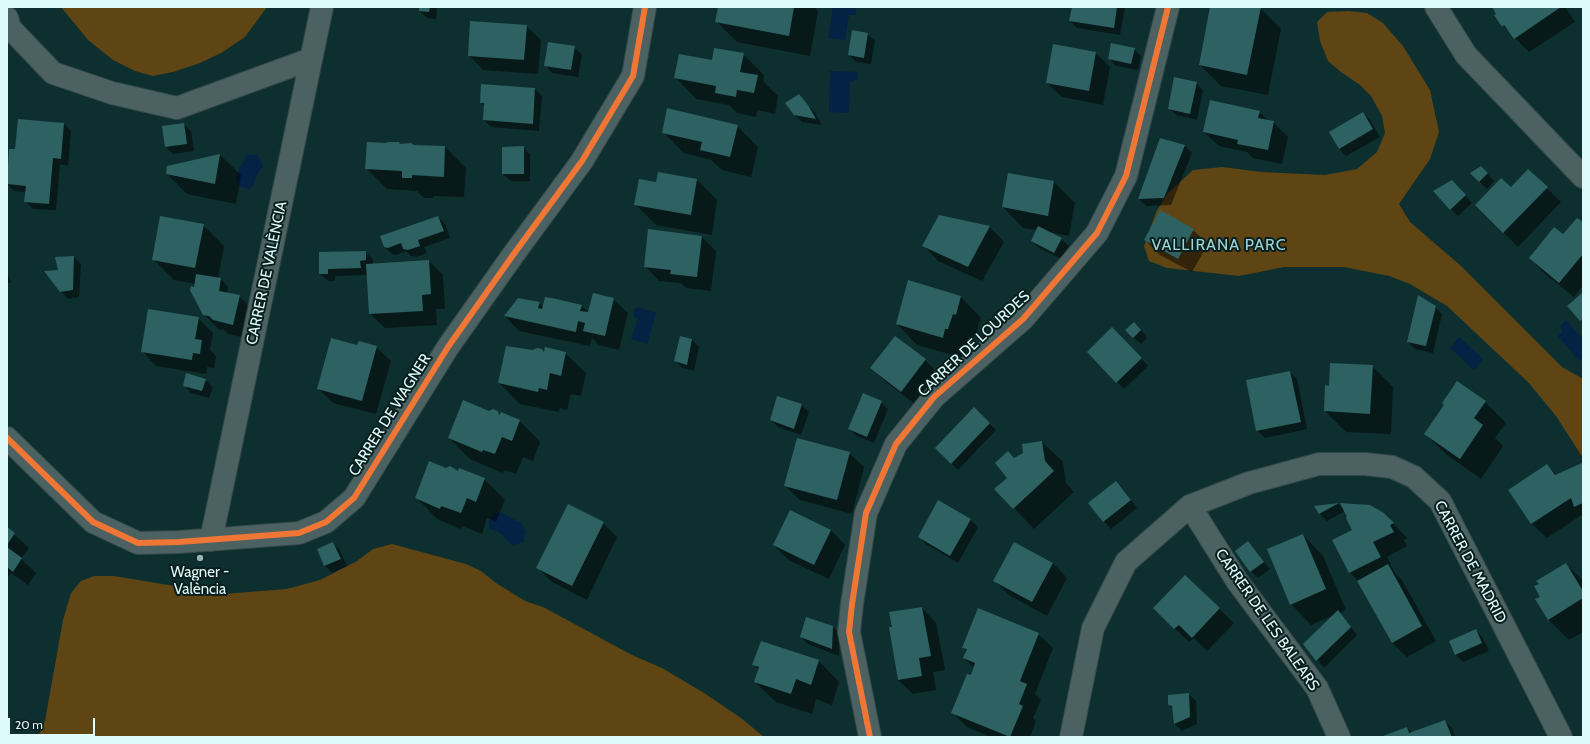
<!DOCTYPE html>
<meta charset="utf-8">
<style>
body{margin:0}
#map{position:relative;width:1590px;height:744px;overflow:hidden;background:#0e2f2f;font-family:Cabin,sans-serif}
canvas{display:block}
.frame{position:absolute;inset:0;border:8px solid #dffafa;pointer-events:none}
.scale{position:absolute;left:8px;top:718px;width:87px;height:18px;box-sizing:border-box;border:2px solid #dffafa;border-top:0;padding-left:5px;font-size:12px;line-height:14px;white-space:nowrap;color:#dffafa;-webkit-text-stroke:3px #091f1f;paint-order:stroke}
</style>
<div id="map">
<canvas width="1590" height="744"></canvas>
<div class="frame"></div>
<div class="scale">20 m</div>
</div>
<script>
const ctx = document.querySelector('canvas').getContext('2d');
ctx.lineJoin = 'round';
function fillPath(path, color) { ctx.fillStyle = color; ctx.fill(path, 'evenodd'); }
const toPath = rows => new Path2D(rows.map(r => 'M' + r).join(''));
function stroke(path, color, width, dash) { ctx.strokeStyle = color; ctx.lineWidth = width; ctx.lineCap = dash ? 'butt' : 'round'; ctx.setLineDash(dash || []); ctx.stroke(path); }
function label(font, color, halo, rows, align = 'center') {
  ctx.font = font + ' Cabin,sans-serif'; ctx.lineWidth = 4; ctx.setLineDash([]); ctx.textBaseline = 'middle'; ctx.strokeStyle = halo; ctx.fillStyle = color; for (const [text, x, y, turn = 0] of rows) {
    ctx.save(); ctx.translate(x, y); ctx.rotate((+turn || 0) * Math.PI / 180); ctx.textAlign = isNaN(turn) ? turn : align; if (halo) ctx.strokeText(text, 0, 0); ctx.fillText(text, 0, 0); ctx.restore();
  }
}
const green = toPath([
 [61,7,267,7,245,37,221,53,200,63,173,72,153,76,135,71,113,60,88,40],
 [1348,11,1367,13,1383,23,1403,46,1430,90,1439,132,1430,159,1399,204,1410,222,1461,266,1562,367,1583,379,1583,458,1556,416,1529,383,1447,306,1410,284,1389,276,1344,267,1284,267,1239,276,1167,268,1149,261,1144,246,1156,212,1168,193,1193,170,1222,167,1261,172,1325,175,1357,169,1377,152,1385,133,1382,116,1371,96,1360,85,1341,72,1328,61,1320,41,1317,22,1327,12],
 [392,544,466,564,481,571,496,583,525,601,543,607,632,655,662,668,704,693,741,718,764,737,38,737,45,721,63,620,71,593,81,581,94,576,114,576,223,594,287,589,320,580,357,561,373,549]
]);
const water = toPath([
 [833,7,856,8,856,15,849,15,845,40,828,38],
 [830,71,858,72,858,79,850,82,849,113,829,112],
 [249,155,256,155,259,157,263,166,257,175,253,186,249,189,239,186,236,180,240,166,245,160,246,156],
 [638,307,656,313,647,344,631,339,638,319,634,317,633,313,635,308],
 [1566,320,1583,339,1583,358,1579,361,1558,336,1562,332,1560,326],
 [1459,337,1483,359,1474,370,1450,348],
 [499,512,504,514,521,523,526,531,523,542,514,545,511,544,499,532,489,529,489,522,492,515]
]);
const shadow = toPath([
 [420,7,435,7,437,9,436,19,427,18,420,11],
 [719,7,814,7,818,11,810,56,737,42,716,21],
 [1073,7,1125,7,1120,35,1077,28,1070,21],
 [1211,7,1260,8,1281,29,1268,95,1221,86,1200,65],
 [1493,7,1565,7,1575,22,1529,52,1503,26],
 [526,26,541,40,538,74,483,70,469,55],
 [867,34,875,41,871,64,856,62,849,55],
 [574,47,582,55,578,77,552,73,545,65],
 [1134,49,1141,56,1138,70,1116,66,1109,58],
 [1095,52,1110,67,1103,105,1062,97,1047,83],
 [743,54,764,75,763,81,778,96,775,114,757,110,756,117,737,113,729,105,696,99,676,78,713,61],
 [1196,83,1203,90,1197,120,1176,115,1169,108],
 [535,89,542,96,539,131,491,127,484,120,485,107,481,103],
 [799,95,815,113,822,125,802,122,794,114],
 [1259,112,1269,121,1273,122,1288,137,1282,164,1253,158,1247,152,1219,146,1204,132],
 [1363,113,1370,120,1380,137,1346,156,1339,149,1330,132],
 [64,124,71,131,68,166,60,164,56,210,33,209,25,201,26,192,14,191,7,184,16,150],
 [183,124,191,131,194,151,173,154,166,147],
 [737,126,758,147,751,177,722,170,711,160,684,153,663,132],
 [1161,139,1185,146,1192,153,1171,205,1146,206,1139,199],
 [400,145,445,147,466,168,464,197,433,196,433,198,424,198,417,191,387,189,366,168],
 [523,147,530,154,530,181,511,181,503,174],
 [220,155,241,175,236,204,187,194,167,174,168,167],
 [1481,167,1494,181,1487,189,1471,173],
 [1528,170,1561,202,1518,247,1476,205,1511,189],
 [1009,174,1054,182,1075,203,1069,236,1049,232,1061,239,1069,246,1062,259,1039,248,1032,241,1038,230,1023,228,1003,207],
 [696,179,717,200,712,235,656,225,635,204,657,183],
 [1451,181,1472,203,1458,216,1451,209],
 [940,216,990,227,1004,242,982,281,938,261,924,246],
 [438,217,445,224,450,238,424,247,427,253,416,257,411,256,406,251,396,255,392,254,385,247],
 [1583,224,1583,285,1574,297,1544,273,1530,258],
 [203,225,224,246,218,279,221,279,228,287,227,294,239,296,254,311,247,338,228,334,224,330,218,329,204,314,195,284,174,280,153,259],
 [1193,230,1208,244,1192,272,1160,255,1145,240],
 [702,237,716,251,711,291,686,288,681,283,659,281,645,266],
 [365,252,373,259,373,264,429,261,443,275,445,309,436,309,437,325,385,328,370,314,368,275,335,276,335,281,328,281,320,274,320,253],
 [74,257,81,264,79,297,68,299,61,292,60,270],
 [7,272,11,282,7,284],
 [961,297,981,318,976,335,974,334,969,350,966,349,963,358,917,345,897,324],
 [518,299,539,303,543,307,581,306,589,313,613,299,628,313,619,350,599,345,592,338,590,346,519,331,505,316],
 [1435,307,1442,314,1433,353,1415,349,1408,342],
 [198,318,213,333,210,350,216,356,214,368,207,367,206,374,156,366,142,351],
 [1141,330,1147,338,1141,344,1133,337],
 [1119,335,1148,366,1124,389,1117,382],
 [681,337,692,340,699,347,694,371,682,368,675,360],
 [896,337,925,360,940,375,916,405,886,382,872,368],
 [358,346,376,347,391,361,376,414,333,403,319,389],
 [542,350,545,353,565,353,586,373,581,396,571,394,567,410,560,408,559,412,520,404,499,383,533,351],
 [1372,366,1393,387,1391,434,1346,432,1325,411,1330,387],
 [1290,372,1297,379,1307,429,1265,438,1257,430],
 [205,380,213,387,209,398,191,393,184,385],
 [778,397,802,405,809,412,801,435,778,427,771,420],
 [881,402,888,409,874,443,857,436,849,429],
 [1485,402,1506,423,1495,438,1503,446,1481,479,1446,454,1425,434],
 [974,409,996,430,958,470,936,448],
 [489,412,498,412,501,415,520,421,540,442,533,461,523,457,516,474,504,470,503,473,470,459,449,438],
 [1042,442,1063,462,1066,483,1074,492,1034,529,996,489,1008,478,1014,459],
 [849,453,864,467,852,514,800,500,785,486],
 [1547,465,1557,475,1582,465,1583,466,1583,514,1547,538,1532,524,1509,491],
 [484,479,505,500,496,522,487,518,482,534,462,526,461,529,437,519,417,498],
 [1123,489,1137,508,1111,529,1089,503],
 [939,502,971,520,978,527,958,563,926,544,919,537],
 [1339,504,1343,508,1384,514,1407,538,1404,540,1407,546,1387,557,1395,573,1402,580,1436,641,1407,657,1392,643,1358,581,1350,573,1333,541,1353,531,1345,511,1327,521,1319,513,1316,507],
 [603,523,617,537,587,600,552,582,537,567],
 [7,528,29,548,21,559,36,573,28,585,11,573,7,578],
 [831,530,845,545,829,579,788,560,774,545],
 [1303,535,1323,556,1346,610,1340,613,1357,635,1324,668,1305,644,1334,615,1311,625,1291,604],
 [1248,542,1270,569,1258,578,1251,571],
 [333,543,340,550,347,566,332,573,325,566,318,549],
 [1015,543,1053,563,1067,578,1047,616,1009,595,995,581],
 [1566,564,1583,581,1583,632,1569,640,1548,619,1541,597,1540,584],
 [1185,576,1234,623,1207,651,1194,638,1189,642,1169,623],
 [922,608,936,623,945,670,933,672,936,690,913,694,898,680,893,628],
 [833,627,840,634,839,656,808,644,801,637],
 [1476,630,1483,638,1489,651,1463,662,1456,655,1450,642],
 [1038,634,1053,648,1035,694,1041,700,1033,718,1036,721,1030,737,991,737,967,727,953,713,974,668,964,658,967,651,964,647],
 [819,661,839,682,832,705,816,699,812,714,776,702,755,682,759,670,754,665],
 [1189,694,1196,701,1197,724,1182,731,1175,724,1173,709,1169,705,1169,696],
 [1445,721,1452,728,1455,737,1383,737,1407,728,1412,733]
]);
const building = toPath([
 [419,7,430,7,429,12,419,11],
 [718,7,794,7,789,36,715,22],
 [1072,7,1117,7,1114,28,1069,21],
 [1210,7,1261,7,1247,75,1199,65],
 [1492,7,1561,7,1514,39,1504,25,1502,27,1494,15,1496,14],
 [470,21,527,25,524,60,468,56],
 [852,30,868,33,864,58,848,55],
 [548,42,575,46,571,70,544,66],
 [1111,43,1135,48,1131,64,1108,59],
 [1053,44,1096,52,1089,91,1046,83],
 [714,48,744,53,740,72,758,75,754,93,737,90,736,97,715,93,716,86,674,78,679,54,712,60],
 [1174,77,1197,82,1190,114,1168,109],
 [481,84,535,88,533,124,483,120,484,103,480,103],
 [799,94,808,105,816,119,794,115,785,103],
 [1210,100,1260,111,1258,118,1274,121,1268,150,1237,144,1238,140,1203,132],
 [667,108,738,125,730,157,700,150,702,142,662,133],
 [1363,112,1373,129,1339,149,1329,132],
 [18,119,64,123,61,159,53,158,49,204,24,202,26,186,7,184,9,149,15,149],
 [184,123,187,144,165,147,162,126],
 [1160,138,1185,145,1164,198,1138,199],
 [367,142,386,143,388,142,399,142,400,144,411,143,414,145,445,146,444,177,412,175,412,178,402,178,402,171,365,169],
 [524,146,524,174,502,174,502,147],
 [220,154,215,184,166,174,167,166],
 [1481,166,1488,173,1479,182,1470,173],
 [1528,169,1548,187,1503,233,1475,205,1501,178,1511,187],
 [658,172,697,179,691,215,634,205,639,179,656,182],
 [1008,173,1054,181,1048,216,1002,207],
 [1452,180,1466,195,1450,210,1433,191],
 [1160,210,1194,229,1178,259,1144,240],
 [939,215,990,226,968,267,922,246],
 [160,216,204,224,195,268,152,260],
 [438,216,444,231,418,240,420,246,408,250,403,249,401,243,388,248,384,247,380,236],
 [1577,218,1583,222,1583,254,1559,283,1529,258,1554,227,1563,234],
 [1038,226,1062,238,1054,253,1031,241],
 [648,229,702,236,697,277,670,274,671,270,644,267],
 [366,251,366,260,360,261,361,268,328,269,328,274,319,274,319,252],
 [74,256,73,290,60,292,44,271,58,270,55,257],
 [429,260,431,294,422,295,423,311,369,314,366,264],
 [196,274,221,278,219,291,240,295,233,325,213,320,209,316,203,315,190,290,191,286,194,287],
 [908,280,961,296,956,315,953,314,948,329,945,329,943,338,896,324],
 [1583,292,1583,319,1580,321,1567,306],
 [593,293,614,298,605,336,583,331,585,323,578,321,576,332,504,316,518,298,540,302,538,308,542,309,545,297,552,298,582,305,580,311,588,312],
 [1418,295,1436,306,1426,346,1407,342],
 [148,309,199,317,195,339,202,340,200,354,193,353,192,360,141,352],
 [1134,322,1141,330,1133,338,1125,330],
 [1112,327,1142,358,1116,383,1087,352],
 [680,336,692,339,687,365,674,361],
 [895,336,926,359,901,392,870,368],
 [331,338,357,345,359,341,377,346,362,401,317,389],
 [506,346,533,350,537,348,542,349,544,352,545,347,566,352,561,376,550,373,547,390,539,388,538,392,498,383],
 [1330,363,1373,365,1370,414,1324,411,1325,385,1329,386],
 [1290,371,1301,422,1256,431,1246,380],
 [186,373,206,379,202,391,183,386],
 [1457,381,1486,401,1474,418,1483,425,1460,459,1424,434,1444,405,1442,403],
 [863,393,882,401,867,437,848,429],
 [777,396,802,404,794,429,770,420],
 [463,400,489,411,493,409,498,411,499,415,501,412,520,420,512,441,502,437,495,454,483,450,482,452,448,438],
 [974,407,990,423,951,464,935,448],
 [797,438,850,452,837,500,784,486],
 [1042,441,1045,461,1054,471,1013,509,994,489,1007,478,995,463,1008,451,1014,458,1023,453,1022,444],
 [429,461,446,468,450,466,458,471,459,468,485,478,476,502,467,498,461,513,441,506,440,509,415,498],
 [1582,463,1583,466,1583,503,1574,507,1571,498,1531,524,1508,490,1547,464,1555,475],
 [1116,481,1131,500,1103,522,1088,503],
 [938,500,971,519,950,556,918,537],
 [1339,503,1319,514,1314,506],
 [1340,503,1370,505,1384,513,1394,523,1390,525,1394,532,1373,542,1381,557,1349,573,1332,540,1352,530,1346,518,1347,517],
 [568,504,604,522,572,586,536,568],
 [790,510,831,530,814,565,773,545],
 [7,527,15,533,7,545],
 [1303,534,1326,589,1290,605,1267,549],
 [1248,541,1264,562,1250,572,1235,551],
 [333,542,341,559,324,566,317,549],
 [1014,542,1053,563,1032,602,993,581],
 [7,547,22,558,13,572,7,567],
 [1566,563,1583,591,1583,598,1548,620,1535,599,1540,597,1534,586,1539,584,1536,581],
 [1388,564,1422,626,1392,643,1357,581],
 [1185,575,1220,608,1192,638,1179,625,1174,629,1153,608],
 [922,607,931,656,919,658,922,676,898,680,889,627,892,627,889,612],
 [978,608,1039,633,1020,681,1027,684,1019,704,1023,706,1010,737,951,713,967,674,971,675,975,663,963,658,967,649,962,648],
 [1338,610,1351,627,1316,661,1303,644],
 [806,617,833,626,832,649,800,637],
 [1476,629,1482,643,1455,655,1449,641],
 [761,641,819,660,811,685,796,679,791,694,754,682,759,667,752,665],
 [1189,693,1190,717,1174,724,1172,706,1168,705,1168,695],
 [1445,720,1452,737,1380,737,1407,727,1409,733]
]);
const minor = toPath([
 [1436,7,1466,55,1583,177],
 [7,18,10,28,53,73,112,93,177,108,311,59],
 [7,438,93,522,138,543,179,542,299,533,326,522,354,498,448,347,513,255,582,161,633,76,645,7],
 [1190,506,1237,581,1317,688,1339,737],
 [211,540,322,7],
 [870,737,849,632,852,604,866,513,896,444,934,397,1023,319,1097,233,1126,176,1168,7],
 [1071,737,1093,628,1126,562,1190,506,1249,483,1319,464,1365,464,1392,467,1414,477,1440,501,1561,737]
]);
const cycleway = toPath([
 [7,438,93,522,138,543,179,542,299,533,326,522,354,498,448,347,513,255,582,161,633,76,645,7],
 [870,737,849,632,852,604,866,513,896,444,934,397,1023,319,1097,233,1126,176,1168,7]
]);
const markers = [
 [200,558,4,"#96b3b3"]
];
const streetNames = [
 ["CARRER DE VALÈNCIA",267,273,-78],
 ["CARRER DE LOURDES",974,344,-43],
 ["CARRER DE WAGNER",390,415,-58],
 ["CARRER DE MADRID",1470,562,62],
 ["CARRER DE LES BALEARS",1267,620,55]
];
const poiNames = [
 ["Wagner -",200,573],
 ["València",200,590]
];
const neighbourhoodNames = [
 ["VALLIRANA PARC",1219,245]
];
fillPath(green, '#5e4513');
fillPath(water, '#042244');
fillPath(shadow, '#0007');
fillPath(building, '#2d6162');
stroke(minor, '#334949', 24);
stroke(minor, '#4c6161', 22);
stroke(cycleway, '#f07635', 6);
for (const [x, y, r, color] of markers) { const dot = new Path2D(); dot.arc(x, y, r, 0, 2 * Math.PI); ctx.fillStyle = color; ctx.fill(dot); stroke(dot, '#091f1f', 1.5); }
label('15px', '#dffafa', '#091f1f', streetNames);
label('15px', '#dffafa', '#091f1f', poiNames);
ctx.letterSpacing = '1px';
label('16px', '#9ed4d4', '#091f1f', neighbourhoodNames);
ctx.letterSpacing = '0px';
</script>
